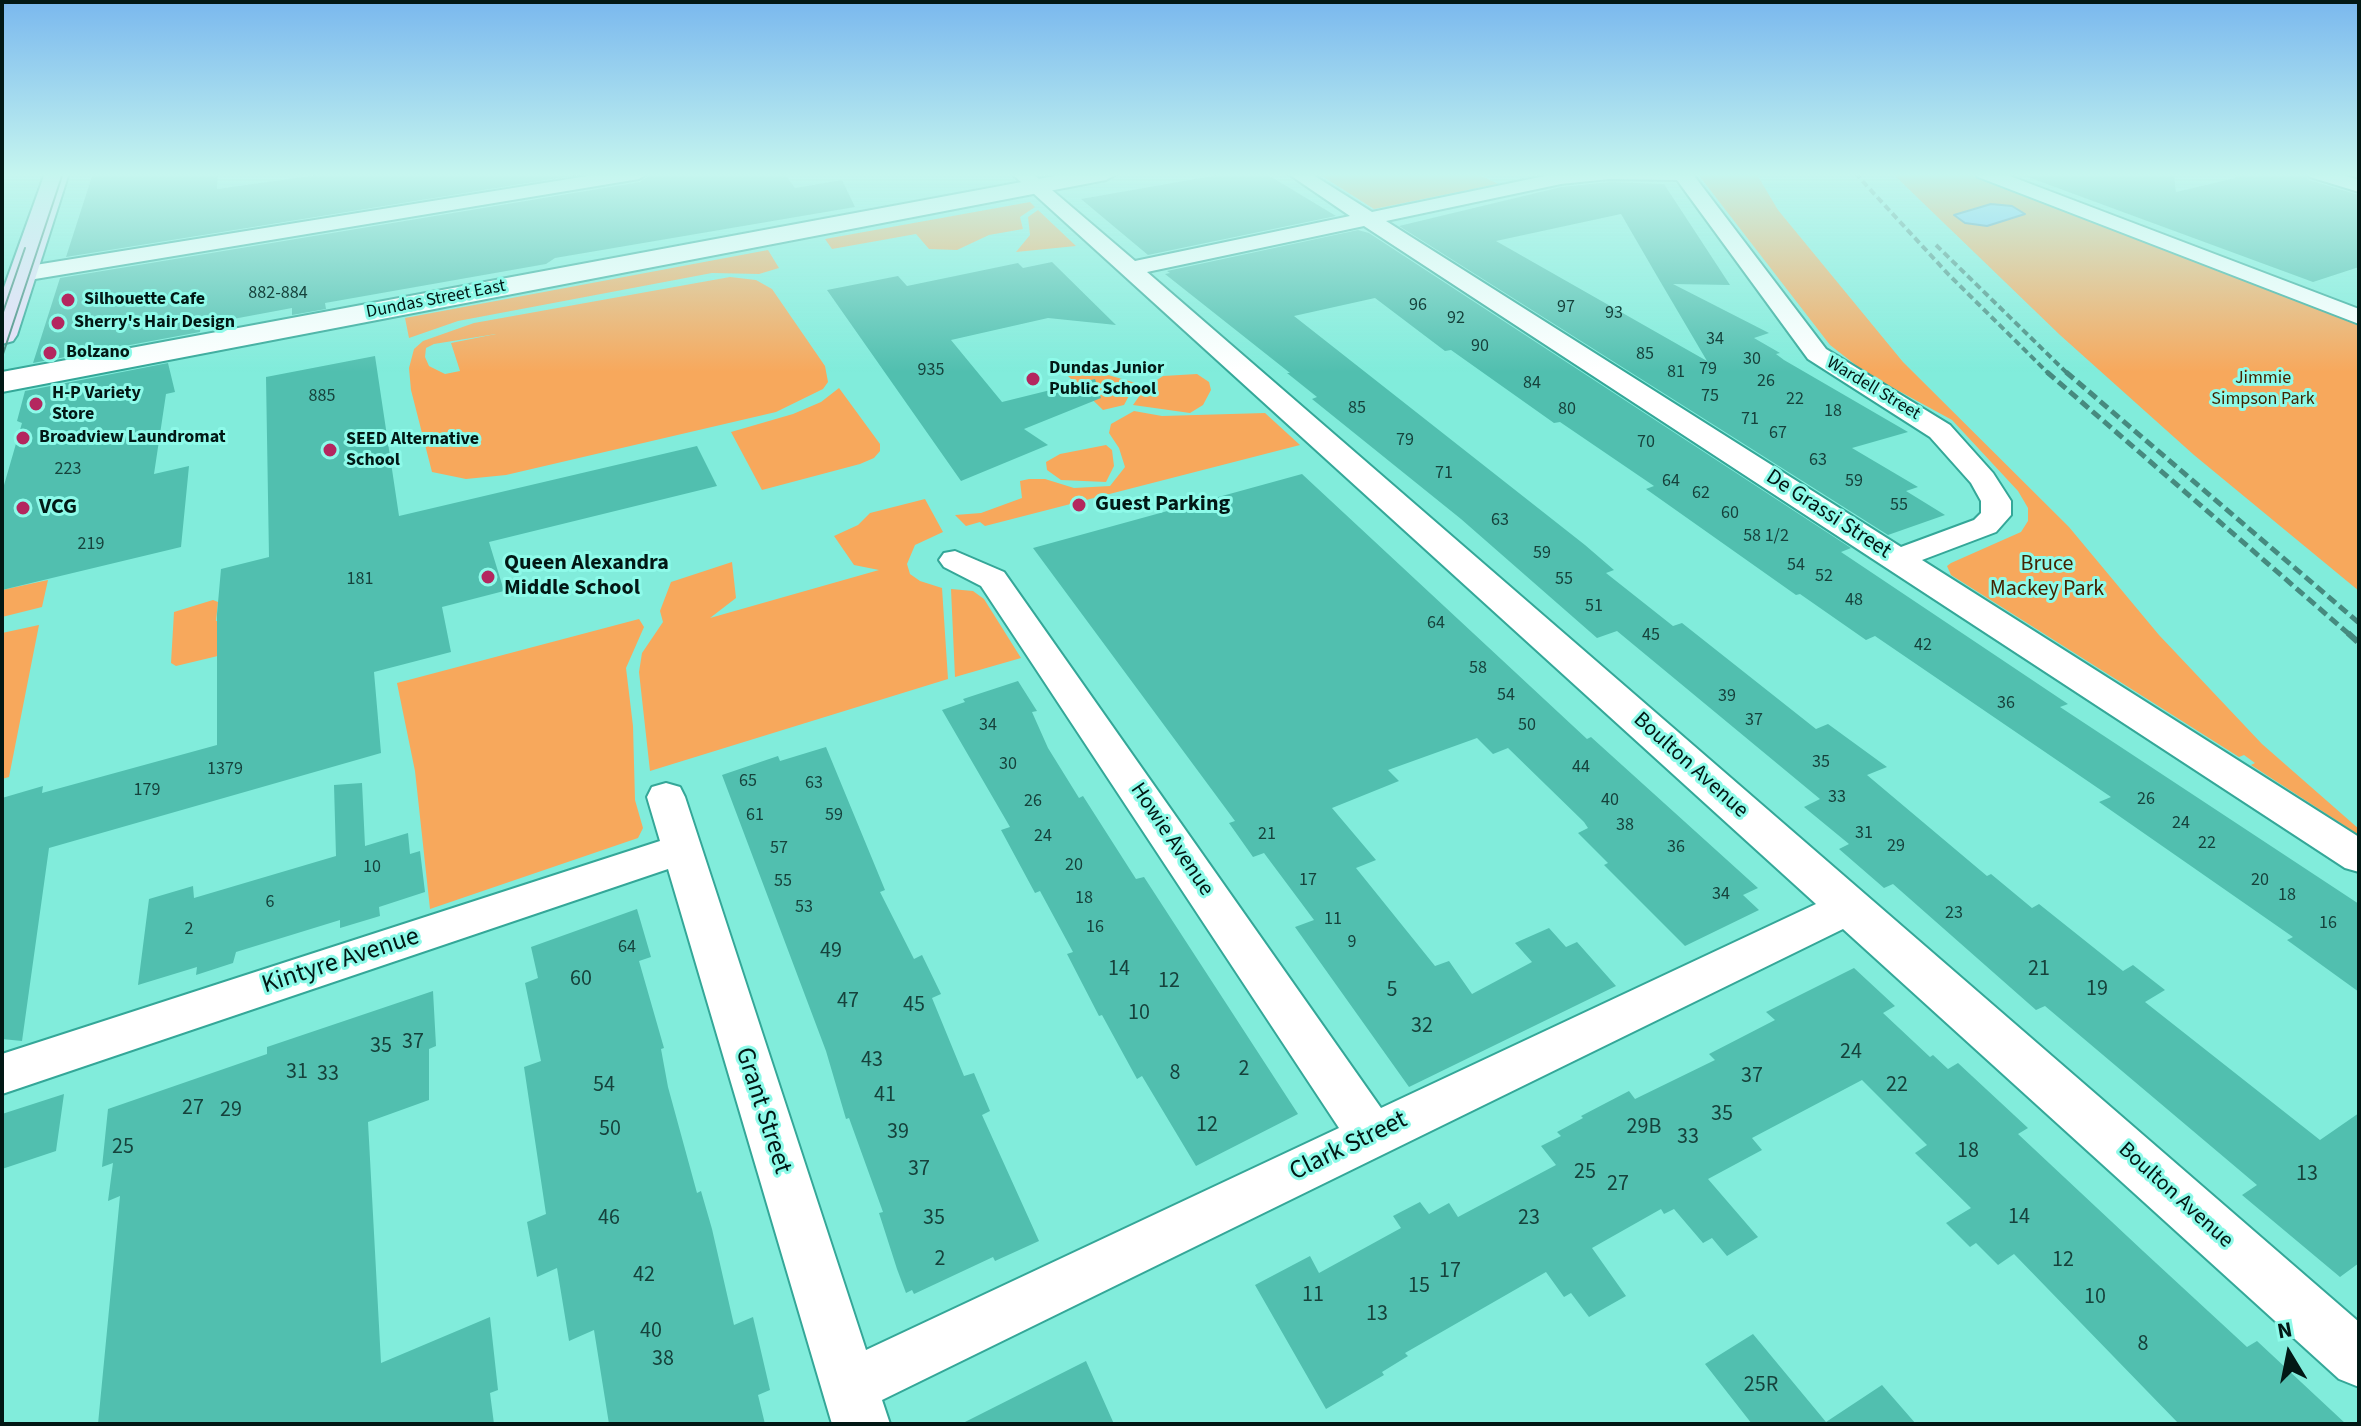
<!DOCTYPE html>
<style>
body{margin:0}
#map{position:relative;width:2361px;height:1426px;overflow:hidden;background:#81ecdb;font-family:"Source Sans 3",sans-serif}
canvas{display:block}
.frame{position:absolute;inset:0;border:4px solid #021815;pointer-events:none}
.north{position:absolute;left:2249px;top:1314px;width:80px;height:80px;-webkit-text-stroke:6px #8efae9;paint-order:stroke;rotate:350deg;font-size:22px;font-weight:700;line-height:32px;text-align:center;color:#021815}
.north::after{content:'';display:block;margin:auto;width:28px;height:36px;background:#021815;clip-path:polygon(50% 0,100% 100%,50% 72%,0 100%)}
</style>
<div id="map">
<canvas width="2361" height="1426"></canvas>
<div class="frame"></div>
<div class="north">N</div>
</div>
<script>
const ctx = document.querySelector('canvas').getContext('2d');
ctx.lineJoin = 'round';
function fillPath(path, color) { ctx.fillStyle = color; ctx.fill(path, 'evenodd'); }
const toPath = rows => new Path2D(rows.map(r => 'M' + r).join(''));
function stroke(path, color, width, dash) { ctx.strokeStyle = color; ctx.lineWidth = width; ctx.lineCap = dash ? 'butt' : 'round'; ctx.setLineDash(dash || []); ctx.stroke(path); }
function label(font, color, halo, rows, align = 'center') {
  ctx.font = font + ' "Source Sans 3",sans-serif'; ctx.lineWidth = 6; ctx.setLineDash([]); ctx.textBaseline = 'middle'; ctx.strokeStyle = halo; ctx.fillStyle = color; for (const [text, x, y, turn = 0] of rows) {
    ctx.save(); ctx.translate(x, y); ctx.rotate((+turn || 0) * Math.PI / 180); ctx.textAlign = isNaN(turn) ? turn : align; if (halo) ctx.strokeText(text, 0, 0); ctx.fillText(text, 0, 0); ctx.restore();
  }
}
const green = toPath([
 [1317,173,1476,173,1498,184,1374,209],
 [1697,173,1756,173,1778,210,1903,362,2069,527,2159,635,2262,744,2359,829,2359,835,2251,765,2255,763,2244,755,2239,757,1951,575,1947,566,1951,563,2021,532,2028,521,2028,508,2018,491,1952,420,1866,373,1830,345],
 [1892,173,1966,173,2359,325,2359,591,2194,455,2060,335],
 [1030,202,1035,207,1020,217,1023,229,989,235,957,250,929,249,916,234,832,249,825,239],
 [1038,210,1076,246,1016,252,1030,235,1028,217],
 [768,250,779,268,759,274,712,273,458,321,409,338,405,318],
 [730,277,756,280,772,289,825,366,828,382,823,389,776,412,506,475,466,479,432,472,411,390,409,368,414,349,423,341,474,323],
 [496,334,451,343,460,371,445,374,429,366,425,357,426,348,434,344],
 [1094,371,1136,383,1124,405,1103,410,1067,375],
 [1197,374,1209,382,1211,390,1203,405,1190,413,1133,405,1145,388,1163,376],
 [839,388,880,444,880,451,874,458,860,464,762,490,731,432,793,414,821,402],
 [1134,411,1162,416,1265,413,1300,445,985,526,980,522,966,526,955,515,981,513,1022,498,1020,481,1029,479,1045,479,1074,488,1110,486,1125,467,1119,448,1109,433,1111,424],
 [1106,445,1112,450,1114,466,1106,482,1061,480,1047,470,1046,462,1060,454],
 [925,499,943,532,915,545,907,564,910,574,920,581,942,588,948,679,650,771,639,672,642,653,663,622,660,611,671,582,732,562,736,598,710,618,879,570,854,565,834,536,858,525,870,513],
 [48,580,42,607,2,617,2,590],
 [951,589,973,591,984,599,1021,658,955,677],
 [213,600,218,602,216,621,246,614,247,649,176,666,171,663,174,612],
 [639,619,644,627,626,668,633,726,635,800,643,828,638,838,430,909,415,771,397,683],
 [39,625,9,777,2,779,2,633]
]);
const water = toPath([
 [1991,204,2012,206,2025,214,1987,226,1965,223,1954,215,1991,204]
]);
const building = toPath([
 [93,173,218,173,217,189,331,173,590,173,66,257],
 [652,173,784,173,795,188,842,180,855,207,555,258,546,264,325,303,326,309,292,315,292,308,201,325,200,332,33,363,60,278,640,182],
 [1229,173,1265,173,1336,216,1148,255,1081,199],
 [2026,173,2174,173,2176,192,2235,178,2236,173,2304,173,2309,180,2359,195,2359,267,2313,282,2025,176],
 [1609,182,1664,184,1730,285,1673,284,1769,333,1754,338,1780,353,1776,354,1784,360,1908,432,1852,448,1918,487,1906,491,1945,515,1888,535,1399,226,1561,187],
 [1621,214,1657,276,1707,361,1496,241],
 [1358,230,1369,233,1851,548,1841,552,2068,704,2060,707,2359,904,2359,992,2287,940,2293,937,2099,802,2111,797,1875,636,1866,640,1800,594,1796,595,1646,489,1654,486,1560,422,1554,423,1451,350,1445,351,1375,298,1294,316,1585,545,1614,570,1606,573,1673,626,1682,623,1816,729,1828,724,1887,767,1867,775,1987,876,1991,874,2032,908,2039,904,2123,971,2133,965,2165,990,2145,1002,2320,1140,2359,1113,2359,1263,2340,1277,2242,1195,2257,1185,2045,1006,2036,1010,1893,884,1884,888,1839,849,1849,844,1804,807,1820,799,1617,631,1597,638,1461,519,1312,399,1317,397,1287,373,1290,373,1165,274,1170,273,1167,271],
 [1052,262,1116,325,1048,318,951,340,1002,402,1095,379,1101,398,1024,429,1048,445,961,481,827,290,898,276,907,286,1018,263,1023,268],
 [375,356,399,516,697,446,717,486,489,542,504,591,442,607,451,652,374,672,381,753,49,848,22,1041,2,1039,2,798,43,786,42,793,217,745,217,614,221,569,269,557,266,377],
 [168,363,175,392,166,394,154,474,189,466,181,547,2,590,2,492,22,423,17,421,25,391],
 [1302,474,1587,739,1591,737,1758,888,1743,895,1759,910,1685,946,1604,865,1608,863,1578,833,1588,828,1584,822,1508,748,1493,754,1477,738,1388,770,1399,781,1332,808,1376,860,1356,868,1435,966,1449,961,1472,994,1532,962,1515,943,1549,928,1566,947,1577,942,1616,986,1409,1087,1295,927,1314,920,1264,853,1253,857,1229,823,1235,821,1033,548],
 [1018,681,1037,711,1032,712,1048,748,1079,798,1083,796,1136,879,1144,877,1298,1114,1196,1166,1142,1076,1137,1079,1102,1015,1099,1016,1067,954,1073,952,1040,891,1035,893,1001,830,1010,827,942,710,965,702,963,699],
 [826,747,885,890,880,892,914,959,922,955,941,994,932,998,964,1076,974,1073,990,1111,982,1115,1039,1241,995,1261,993,1257,914,1294,912,1290,906,1293,897,1269,879,1213,883,1212,849,1118,846,1119,826,1051,722,775,778,756,780,761],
 [362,783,365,846,408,833,410,854,420,851,425,892,379,907,380,916,340,928,340,920,236,952,233,963,196,975,197,967,138,985,149,899,193,886,194,898,336,856,334,785],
 [637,909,651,957,639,961,664,1048,661,1049,668,1087,697,1193,701,1191,712,1229,734,1325,753,1317,770,1390,758,1395,765,1424,609,1424,594,1330,569,1341,557,1268,537,1277,527,1222,546,1214,524,1067,541,1061,525,983,538,978,531,947],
 [1854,968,1895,1006,1883,1013,1930,1057,1933,1055,1948,1069,1958,1063,2028,1128,2018,1134,2143,1251,2247,1347,2257,1341,2346,1424,2179,1424,2014,1254,1998,1265,1976,1243,1970,1247,1946,1223,1971,1208,1915,1153,1927,1145,1862,1080,1752,1138,1762,1150,1708,1179,1758,1237,1727,1256,1712,1238,1703,1243,1674,1209,1664,1214,1661,1209,1592,1248,1626,1296,1589,1317,1571,1293,1564,1297,1546,1272,1405,1353,1408,1356,1382,1372,1384,1375,1326,1409,1255,1285,1310,1256,1319,1273,1401,1228,1393,1216,1420,1202,1429,1214,1449,1203,1458,1217,1556,1165,1541,1146,1561,1136,1557,1132,1583,1118,1581,1116,1629,1091,1635,1099,1715,1060,1709,1054,1775,1020,1766,1012],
 [433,991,436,1046,429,1049,429,1100,368,1122,381,1363,490,1317,498,1390,490,1393,494,1424,98,1424,120,1196,108,1201,113,1163,102,1167,108,1109,267,1054,267,1047],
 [64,1094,56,1151,2,1169,2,1114],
 [1753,1334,1826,1422,1882,1385,1916,1424,1752,1424,1705,1364],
 [1086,1361,1114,1424,961,1424]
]);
const minor = toPath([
 [606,173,649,173,639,179,23,281,12,274,23,267,606,173],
 [1011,173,1032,173,1135,261,1350,216,1287,173,1310,173,1372,212,1559,173,1692,173,1826,349,1950,425,1993,473,2011,501,2011,515,1996,532,1922,560,2359,837,2359,872,2345,868,1364,226,1147,272,2359,1322,2359,1387,2339,1379,1843,929,882,1400,890,1424,832,1424,668,869,2,1094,2,1054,660,841,647,797,652,787,666,783,680,787,685,797,866,1350,1339,1128,981,586,944,567,939,560,944,553,955,551,1004,572,1381,1108,1816,904,1011,173],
 [1609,179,1677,180,1808,359,1930,437,1971,483,1981,501,1981,513,1974,520,1901,547,1386,221,1561,184,1609,179],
 [1975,173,2002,173,2359,309,2359,324,1978,177,1975,173],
 [2307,173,2336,173,2359,180,2359,192,2310,177,2307,173]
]);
const tertiary = toPath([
 [1070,173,1118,173,1106,180,2,392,2,372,1070,173]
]);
const secondary = toPath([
 [45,173,69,173,17,335,13,341,2,344,2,293,45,173]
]);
const tram = toPath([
 [2,315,25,248],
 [2,357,63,173]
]);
const railFar2 = toPath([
 [1855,173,1949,275,2049,374],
 [1936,245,2068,374]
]);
const railFar1 = toPath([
 [2047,372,2350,635],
 [2066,372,2359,623]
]);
const rail = toPath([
 [2348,633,2359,643]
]);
const markers = [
 [68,300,8,"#b4275f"],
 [58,323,8,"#b4275f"],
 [50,353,8,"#b4275f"],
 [1033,379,8,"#b4275f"],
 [36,404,8,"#b4275f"],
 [23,438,8,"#b4275f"],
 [330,450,8,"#b4275f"],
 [1079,505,8,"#b4275f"],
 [23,508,8,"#b4275f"],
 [488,577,8,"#b4275f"]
];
const numberNames = [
 ["882-884",278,294],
 ["96",1418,306],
 ["97",1566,308],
 ["93",1614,314],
 ["92",1456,319],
 ["34",1715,340],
 ["90",1480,347],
 ["85",1645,355],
 ["30",1752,360],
 ["79",1708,370],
 ["935",931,371],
 ["81",1676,373],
 ["26",1766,382],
 ["84",1532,384],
 ["885",322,397],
 ["75",1710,397],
 ["22",1795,400],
 ["85",1357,409],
 ["80",1567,410],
 ["18",1833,412],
 ["71",1750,420],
 ["67",1778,434],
 ["79",1405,441],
 ["70",1646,443],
 ["63",1818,461],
 ["223",68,470],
 ["71",1444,474],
 ["64",1671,482],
 ["59",1854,482],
 ["62",1701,494],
 ["55",1899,506],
 ["60",1730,514],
 ["63",1500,521],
 ["58 1/2",1766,537],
 ["219",91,545],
 ["59",1542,554],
 ["54",1796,566],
 ["52",1824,577],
 ["181",360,580],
 ["55",1564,580],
 ["48",1854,601],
 ["51",1594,607],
 ["64",1436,624],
 ["45",1651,636],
 ["42",1923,646],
 ["58",1478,669],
 ["54",1506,696],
 ["39",1727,697],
 ["36",2006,704],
 ["37",1754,721],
 ["34",988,726],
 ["50",1527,726],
 ["35",1821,763],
 ["30",1008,765],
 ["44",1581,768],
 ["1379",225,770],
 ["65",748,782],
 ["63",814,784],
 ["179",147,791],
 ["33",1837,798],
 ["26",2146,800],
 ["40",1610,801],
 ["26",1033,802],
 ["61",755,816],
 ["59",834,816],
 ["24",2181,824],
 ["38",1625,826],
 ["31",1864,834],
 ["21",1267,835],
 ["24",1043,837],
 ["22",2207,844],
 ["29",1896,847],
 ["36",1676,848],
 ["57",779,849],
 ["20",1074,866],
 ["10",372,868],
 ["17",1308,881],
 ["20",2260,881],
 ["55",783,882],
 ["34",1721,895],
 ["18",2287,896],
 ["18",1084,899],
 ["6",270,903],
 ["53",804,908],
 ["23",1954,914],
 ["11",1333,920],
 ["16",2328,924],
 ["16",1095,928],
 ["2",189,930],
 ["9",1352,943],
 ["64",627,948]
];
const farPoinames = [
 ["Silhouette Cafe",84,300],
 ["Sherry's Hair Design",74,323],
 ["Bolzano",66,353],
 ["Dundas Junior",1049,369],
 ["Public School",1049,390],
 ["H-P Variety",52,394],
 ["Store",52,415],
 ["Broadview Laundromat",39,438],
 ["SEED Alternative",346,440],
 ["School",346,461]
];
const farStreetnames = [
 ["Dundas Street East",436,300,-11],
 ["Wardell Street",1873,389,31]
];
const farParknames = [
 ["Jimmie",2263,379],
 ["Simpson Park",2263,400]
];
const poiNames = [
 ["Guest Parking",1095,505],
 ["VCG",39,508],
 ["Queen Alexandra",504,564],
 ["Middle School",504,589]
];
const streetNames = [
 ["De Grassi Street",1828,515,33],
 ["Boulton Avenue",1690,766,42],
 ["Howie Avenue",1171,840,56],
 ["Boulton Avenue",2175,1196,42]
];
const parkNames = [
 ["Bruce",2047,565],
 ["Mackey Park",2047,590]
];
const nearNumbernames = [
 ["49",831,952],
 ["14",1119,970],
 ["21",2039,970],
 ["60",581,980],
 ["12",1169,982],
 ["19",2097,990],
 ["5",1392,991],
 ["47",848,1002],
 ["45",914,1006],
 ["10",1139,1014],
 ["32",1422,1027],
 ["37",413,1043],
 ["35",381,1047],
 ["24",1851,1053],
 ["43",872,1061],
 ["2",1244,1070],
 ["31",297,1073],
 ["8",1175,1074],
 ["33",328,1075],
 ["37",1752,1077],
 ["54",604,1086],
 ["22",1897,1086],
 ["41",885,1096],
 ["27",193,1109],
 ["29",231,1111],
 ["35",1722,1115],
 ["12",1207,1126],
 ["29B",1644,1128],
 ["50",610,1130],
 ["39",898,1133],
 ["33",1688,1138],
 ["25",123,1148],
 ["18",1968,1152],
 ["37",919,1170],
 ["25",1585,1173],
 ["13",2307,1175],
 ["27",1618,1185],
 ["14",2019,1218],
 ["46",609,1219],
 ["35",934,1219],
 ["23",1529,1219],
 ["2",940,1260],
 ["12",2063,1261],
 ["17",1450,1272],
 ["42",644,1276],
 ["15",1419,1287],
 ["11",1313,1296],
 ["10",2095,1298],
 ["13",1377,1315],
 ["40",651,1332],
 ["8",2143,1345],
 ["38",663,1360],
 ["25R",1761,1386]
];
const nearStreetnames = [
 ["Kintyre Avenue",341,962,-18],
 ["Grant Street",762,1111,72],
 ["Clark Street",1349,1147,-26]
];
fillPath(green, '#f7a85c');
fillPath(water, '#75bff7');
stroke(water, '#528db3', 2);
fillPath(building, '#51bfaf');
stroke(minor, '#34a798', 4);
stroke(tertiary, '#34a798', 4);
stroke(secondary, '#34a798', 4);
fillPath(minor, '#fff');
fillPath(tertiary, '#fff');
fillPath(secondary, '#e9def9');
stroke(tram, '#468a7f', 2);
stroke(railFar2, '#468a7f', 4, [7, 4]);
stroke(railFar1, '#468a7f', 5, [10, 5]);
stroke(rail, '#468a7f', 6, [13, 6]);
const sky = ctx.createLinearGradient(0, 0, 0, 372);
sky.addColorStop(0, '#7ab8ee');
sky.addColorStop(0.47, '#c6f6ef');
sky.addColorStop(1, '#c6f6ef00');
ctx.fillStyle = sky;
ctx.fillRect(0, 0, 2361, 372);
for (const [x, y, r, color] of markers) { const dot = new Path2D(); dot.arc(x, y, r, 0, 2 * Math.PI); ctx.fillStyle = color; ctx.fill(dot); stroke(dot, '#8efae9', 3); }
label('18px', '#16423c', null, numberNames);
label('bold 18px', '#021815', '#8efae9', farPoinames, 'left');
label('18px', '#021815', '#8efae9', farStreetnames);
label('18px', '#432300', '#8efae9', farParknames);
label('bold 22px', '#021815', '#8efae9', poiNames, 'left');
label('22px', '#021815', '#8efae9', streetNames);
label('22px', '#432300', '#8efae9', parkNames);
label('22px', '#16423c', null, nearNumbernames);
label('26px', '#021815', '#8efae9', nearStreetnames);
</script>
